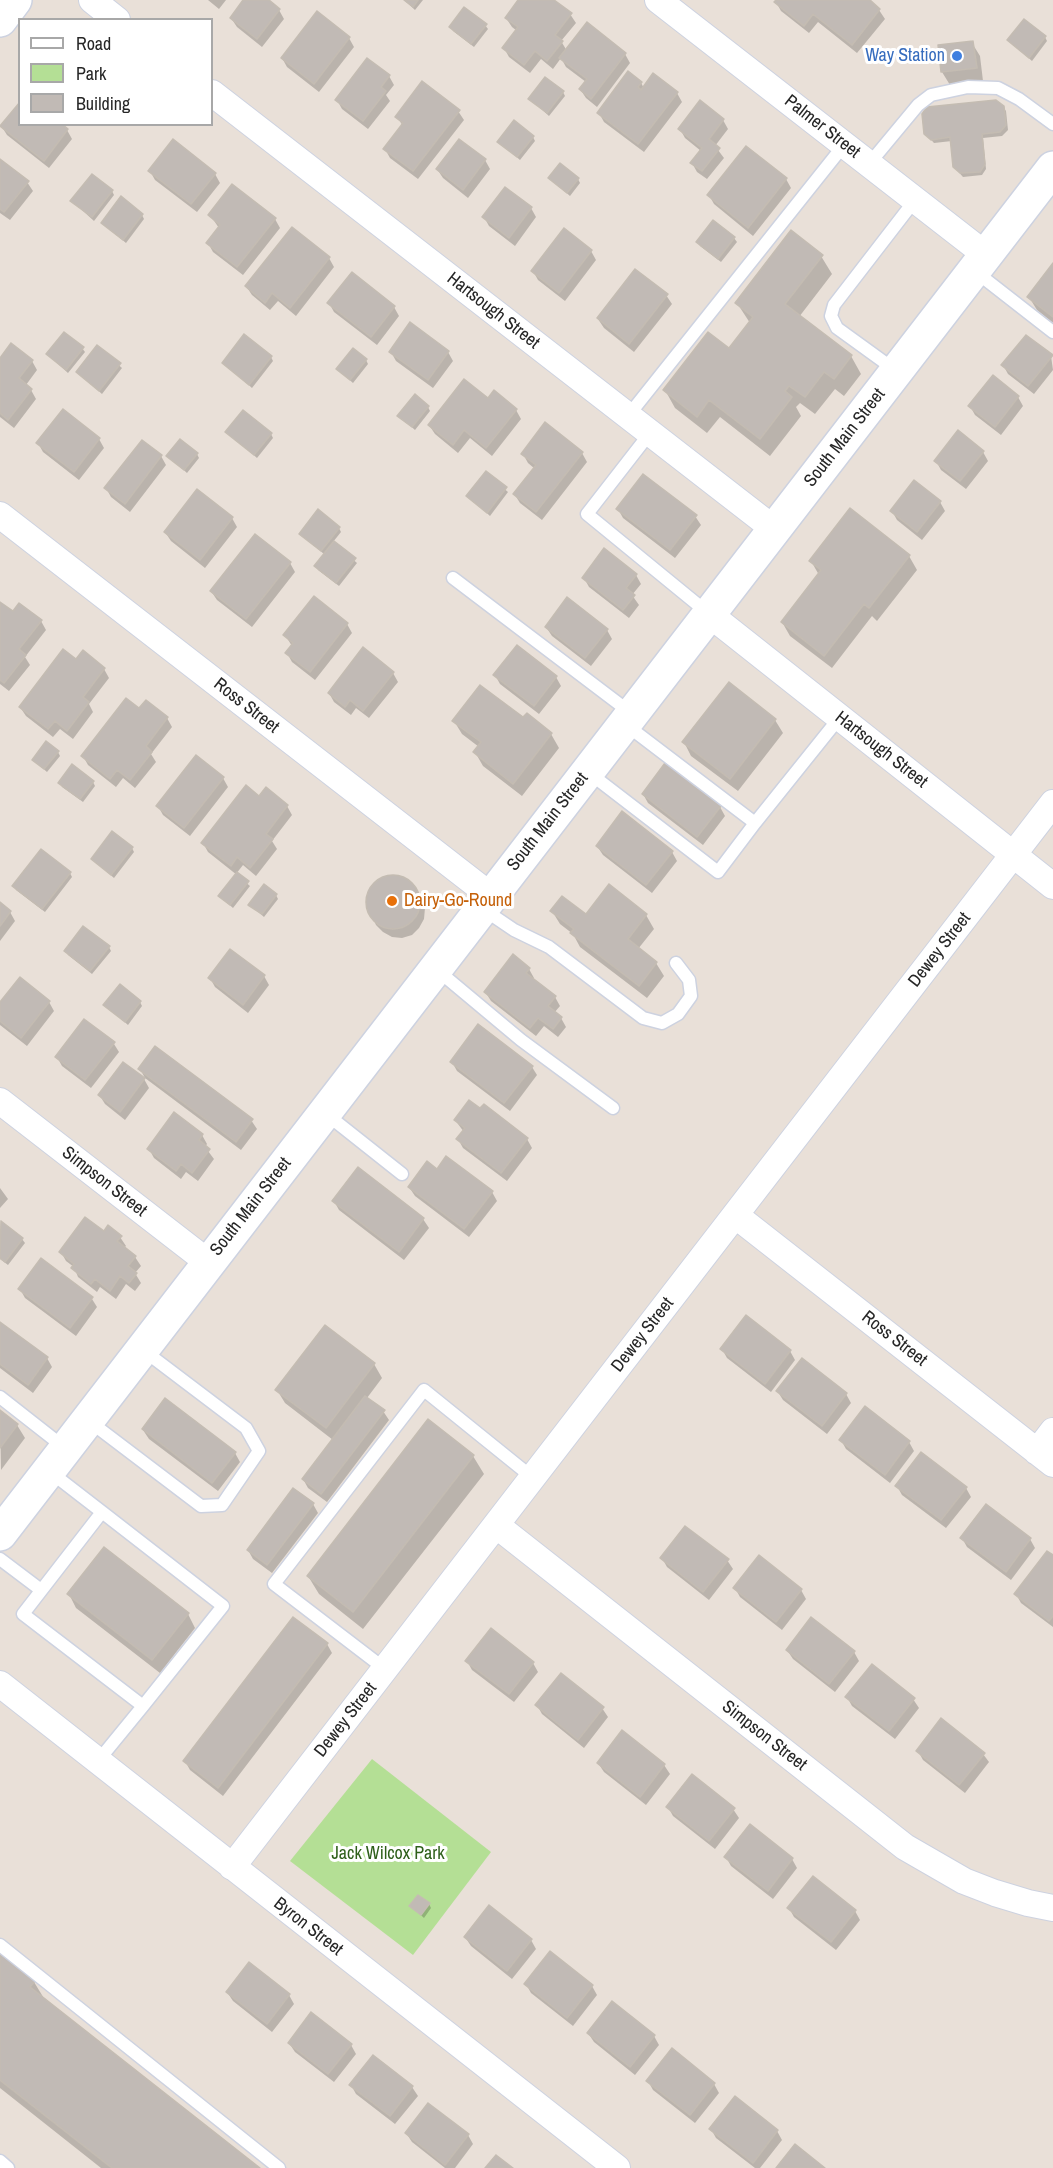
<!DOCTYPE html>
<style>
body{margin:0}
#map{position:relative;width:1053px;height:2168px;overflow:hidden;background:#e9e0d8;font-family:"Archivo Narrow",sans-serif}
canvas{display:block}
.legend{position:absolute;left:18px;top:18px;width:195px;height:108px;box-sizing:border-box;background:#fff;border:2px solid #a8a8a8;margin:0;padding:8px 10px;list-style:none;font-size:18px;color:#262626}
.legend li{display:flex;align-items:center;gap:12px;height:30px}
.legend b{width:30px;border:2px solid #a8a8a8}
</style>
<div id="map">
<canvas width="1053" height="2168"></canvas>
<ul class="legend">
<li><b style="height:8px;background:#fff"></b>Road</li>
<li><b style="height:16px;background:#b4df95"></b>Park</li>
<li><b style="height:16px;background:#c1bab5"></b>Building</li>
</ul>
</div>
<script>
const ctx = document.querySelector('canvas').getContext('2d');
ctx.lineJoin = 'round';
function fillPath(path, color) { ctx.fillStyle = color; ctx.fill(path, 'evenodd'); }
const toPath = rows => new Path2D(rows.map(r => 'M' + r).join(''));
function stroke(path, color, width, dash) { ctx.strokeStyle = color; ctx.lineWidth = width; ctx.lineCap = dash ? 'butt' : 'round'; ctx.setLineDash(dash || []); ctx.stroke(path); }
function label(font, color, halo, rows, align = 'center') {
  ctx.font = font + ' "Archivo Narrow",sans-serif'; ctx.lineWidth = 6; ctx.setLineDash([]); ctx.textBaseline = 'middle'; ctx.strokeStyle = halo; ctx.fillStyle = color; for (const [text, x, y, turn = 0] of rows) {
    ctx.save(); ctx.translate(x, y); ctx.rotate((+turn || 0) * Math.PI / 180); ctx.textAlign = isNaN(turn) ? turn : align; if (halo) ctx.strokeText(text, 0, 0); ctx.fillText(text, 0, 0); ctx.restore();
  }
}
const green = toPath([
 [372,1759,491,1852,413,1955,290,1861]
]);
const shadow = toPath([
 [208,0,226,0,219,9],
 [245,0,266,0,279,10,284,19,262,47,237,27,231,18],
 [404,0,423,0,415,10],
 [520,0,552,0,570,14,576,23,561,41,567,51,587,24,625,54,630,63,597,107,586,98,580,89,586,82,566,67,561,58,553,69,541,59,530,73,509,57,504,48,517,31,512,27,506,18],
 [778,0,867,0,879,10,885,19,857,53,818,22,809,33,781,11,776,2],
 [485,25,488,29,474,47,453,31,451,27],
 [1045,37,1047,41,1032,61,1009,41],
 [349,38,354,47,319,92,287,67,282,58],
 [972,43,980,56,983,81,950,85,942,72],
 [389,76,394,85,386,95,390,101,368,129,342,109,337,100],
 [641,83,644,88,677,93,682,102,644,152,604,122,599,113],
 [563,92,565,96,549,116,530,99],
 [1003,107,1006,111,1008,130,1002,136,983,138,986,169,982,175,963,177,954,167,952,141,934,143,925,133],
 [458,111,464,120,418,179,390,158,385,149,403,126,397,117],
 [723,120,728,129,715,146,724,158,707,179,697,172,692,163,701,151,685,138,680,129],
 [20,124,67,130,72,139,49,168,7,135,2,127],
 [533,137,535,141,520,160,499,142],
 [485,160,490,169,468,198,443,178,437,169],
 [0,161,27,182,33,191,10,220,0,213],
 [150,171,215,174,220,183,197,212,155,180],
 [549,178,578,179,580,183,570,196],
 [786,179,791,188,753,236,714,204,709,195],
 [505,189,531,208,536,217,515,246,489,226,484,217],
 [112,191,114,195,94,221,72,201],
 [142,215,144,219,126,243,102,223],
 [210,215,275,219,280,228,243,275,213,252,208,243,219,228],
 [734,238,737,242,721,262,700,246,698,242],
 [591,251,596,260,565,301,538,280,533,271],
 [821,256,832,274,799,317,851,356,861,374,844,396,835,389,815,414,800,403,796,407,801,416,770,456,720,417,707,433,675,408,665,390,730,351,750,323,737,303],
 [329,258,334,267,296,316,278,301,270,310,252,295,246,286],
 [1053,265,1053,323,1037,310,1029,297],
 [666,295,672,304,634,352,604,328,598,319],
 [329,303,394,307,399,316,377,345,334,312],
 [411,325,448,352,453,361,433,388,396,361,391,352],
 [12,345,32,361,37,370,26,385,31,390,36,399,14,428,0,417,0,360],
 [98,347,122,368,102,394,77,372],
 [82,348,85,352,68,373,48,355],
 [1051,356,1053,370,1034,394,1008,374,1003,365],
 [271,357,273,361,252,388,224,363],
 [366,360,368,364,353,383,337,369],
 [993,377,1018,397,1023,406,1001,435,975,415,970,406],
 [489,400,516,410,521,419,492,456,470,438,458,453,435,434,429,425],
 [428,407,430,411,415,430,399,416],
 [227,432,271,434,273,438,257,458],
 [99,439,104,448,79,480,43,452,38,443],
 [142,442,161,456,166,465,130,512,111,497,106,488],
 [983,452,988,461,966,489,941,470,936,461],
 [582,453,587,462,542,520,520,503,515,495,535,469,528,463,523,454],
 [197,454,199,458,187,473,168,456],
 [486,473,508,492,490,516,468,496],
 [198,491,232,518,237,527,205,568,171,541,165,532],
 [940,502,945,511,922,540,897,520,892,511],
 [618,509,695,516,701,525,675,558,623,518],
 [850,510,909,556,917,570,877,621,872,616,832,668,790,636,782,622,819,575,811,561],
 [339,528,341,532,333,542,357,563,339,586,318,570,316,566,325,555,301,534],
 [290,563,295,572,252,627,217,600,211,591],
 [636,575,641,584,632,595,639,605,629,618,589,587,584,578],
 [314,598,347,624,352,633,315,680,292,662,287,653,292,646,285,635],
 [0,604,13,613,41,621,46,630,25,657,30,665,9,691,0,684],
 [546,627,607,630,612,639,591,666,552,636],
 [77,661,104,669,109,678,89,704,93,712,73,739,60,729,53,737,26,716,20,707],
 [393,673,398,682,369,718,356,708,351,715,334,702,329,693],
 [495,675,556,677,561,686,539,714,500,684],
 [139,711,167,718,172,727,151,754,156,762,135,788,123,778,116,787,88,765,83,756],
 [527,716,551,734,559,748,522,796,483,766,475,752,479,747,462,734,454,721,523,720],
 [775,720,783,733,738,791,691,756,684,742],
 [58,752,60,756,47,772,33,760],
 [223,778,228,787,190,836,163,815,158,806],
 [93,782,95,786,83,802,62,787,60,783],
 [643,794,720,807,725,816,703,845,648,803],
 [260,798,287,806,292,815,272,841,277,849,256,876,243,865,236,874,250,886,233,908,220,897,237,875,208,852,203,843],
 [597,846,672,852,677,861,652,893,603,855],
 [132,848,134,852,114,878,92,859],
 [70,873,72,877,45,912,16,890,14,886],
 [389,876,400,877,409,881,416,889,425,908,424,919,419,928,412,935,402,938,392,937,383,932,376,925,367,905,368,895,372,886,380,879],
 [276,895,278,899,264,917,250,905],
 [0,904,10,912,15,921,0,941],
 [552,911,586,916,646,915,654,929,638,949,656,963,664,976,647,998,580,947,573,934,560,924],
 [109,947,111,951,92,974,68,955,66,951],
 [529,969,534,978,532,980,555,997,560,1006,554,1013,561,1018,566,1027,558,1037,544,1026,536,1036,491,1001,486,993],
 [264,976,269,985,248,1013,215,987,210,978],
 [49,1002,54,1011,27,1046,0,1025,0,1005],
 [140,1002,142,1006,128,1025,105,1005],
 [114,1044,119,1052,91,1088,62,1066,57,1057],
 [452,1062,532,1067,537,1075,510,1111,457,1071],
 [140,1069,251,1120,257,1129,241,1150,145,1078],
 [144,1079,149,1088,125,1120,105,1104,100,1096],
 [175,1114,202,1135,207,1144,205,1147,214,1159,198,1181,186,1172,181,1179,154,1158,149,1149],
 [455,1120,527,1139,532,1148,507,1181,463,1148,458,1139,464,1132],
 [358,1169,423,1219,429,1228,404,1260,339,1210,334,1201],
 [437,1171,492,1192,497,1201,469,1237,415,1196,409,1187],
 [0,1188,8,1199,0,1208],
 [1,1223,22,1239,25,1243,8,1265,0,1259],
 [104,1233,120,1237,126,1246,124,1248,135,1257,141,1266,135,1273,141,1283,135,1291,126,1284,116,1299,100,1287,97,1292,78,1277,74,1267,66,1261,61,1252],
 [41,1260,92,1299,97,1307,76,1336,25,1298,20,1289],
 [0,1324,47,1358,52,1367,33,1393,0,1368],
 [325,1327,374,1364,382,1378,367,1398,383,1411,389,1420,327,1502,308,1488,303,1479,333,1440,285,1403,277,1390],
 [722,1349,790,1351,795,1360,771,1392,727,1358],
 [778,1392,846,1394,851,1403,827,1434,783,1400],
 [166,1401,235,1453,240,1462,218,1491,149,1439,143,1430],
 [0,1412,17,1425,25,1438,1,1470],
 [841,1440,909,1442,914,1451,890,1483,846,1449],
 [473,1456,484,1474,363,1629,319,1594,308,1576],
 [897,1486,966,1488,971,1497,946,1528,902,1495],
 [313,1504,318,1513,272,1573,253,1559,248,1550],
 [986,1506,1030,1539,1035,1548,1011,1580,967,1547,962,1538],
 [1053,1557,1053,1627,1021,1603,1016,1594],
 [662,1558,727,1560,733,1569,709,1600,667,1567],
 [735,1588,801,1590,806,1599,782,1630,740,1597],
 [69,1594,188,1614,195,1628,160,1673,76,1608],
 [294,1619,327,1644,332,1653,223,1796,190,1770,185,1761],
 [787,1650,854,1652,859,1661,835,1692,793,1659],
 [467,1661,533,1663,538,1672,514,1702,472,1670],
 [847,1697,913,1699,919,1708,895,1739,852,1706],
 [537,1705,602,1708,608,1717,584,1748,542,1714],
 [622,1732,664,1765,670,1774,646,1805,604,1772,598,1763],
 [918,1751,983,1754,989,1762,965,1793,923,1760],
 [668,1807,733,1809,739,1818,715,1849,673,1816],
 [726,1857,792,1859,797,1868,773,1899,731,1866],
 [429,1904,431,1908,424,1918,411,1906],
 [789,1908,855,1911,860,1920,836,1950,794,1917],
 [465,1937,531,1940,536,1949,512,1979,471,1946],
 [550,1953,592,1986,597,1995,573,2026,531,1993,526,1984],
 [0,1955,34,1982,45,2000,258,2168,101,2168,0,2088],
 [227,1992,289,1995,294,2004,272,2032,233,2001],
 [588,2033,654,2036,659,2045,635,2075,594,2042],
 [289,2043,351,2045,356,2054,334,2082,295,2052],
 [648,2081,714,2084,719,2093,695,2123,653,2090],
 [351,2085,412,2087,418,2096,395,2124,356,2094],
 [711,2129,777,2131,782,2140,760,2168,755,2168,716,2138],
 [406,2133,468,2135,473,2144,455,2168,445,2168,412,2142]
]);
const building = toPath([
 [243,0,269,0,280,9,257,39,230,18,243,0],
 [404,0,418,0,413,7,404,0],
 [518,0,554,0,572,13,555,35,563,41,547,61,535,51,524,65,502,48,518,27,505,18,518,0],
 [776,0,870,0,880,9,852,45,813,14,804,26,774,2,776,0],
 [464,7,487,24,471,44,449,27,464,7],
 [317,11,350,37,314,84,281,58,317,11],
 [1024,19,1046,36,1029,58,1007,40,1024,19],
 [587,22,626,53,591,99,579,89,587,79,559,58,587,22],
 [973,41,977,68,941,72,938,45,973,41],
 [367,58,390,75,381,87,386,91,363,121,335,100,367,58],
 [628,71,642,82,638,87,641,90,653,73,678,92,638,144,597,113,628,71],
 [545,77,564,91,547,113,528,99,545,77],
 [422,81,460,110,413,171,383,149,403,123,395,117,422,81],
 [700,100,724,119,709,139,720,148,702,171,690,163,702,148,678,129,700,100],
 [996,100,1004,106,1006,125,1000,132,982,134,985,164,980,172,960,173,953,167,950,137,931,140,924,134,922,114,927,107,996,100],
 [20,102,20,124,62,124,68,129,44,161,0,126,20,102],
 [514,120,534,136,517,157,497,142,514,120],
 [173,139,216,173,191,204,148,171,173,139],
 [459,139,486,159,463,190,436,169,459,139],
 [746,146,787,178,748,228,707,195,746,146],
 [0,159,29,181,4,212,0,209,0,159],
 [560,163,579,178,567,193,548,178,560,163],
 [92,174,113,190,92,217,70,201,92,174],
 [232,184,276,218,237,267,206,243,220,225,208,215,232,184],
 [505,187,532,207,509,238,482,217,505,187],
 [121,196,143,214,123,240,101,223,121,196],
 [713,220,735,237,718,259,696,242,713,220],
 [292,227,330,257,290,308,272,293,265,303,245,286,292,227],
 [564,228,592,250,559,293,531,271,564,228],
 [791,230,823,255,785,304,852,355,834,379,824,372,805,397,789,386,785,391,792,397,760,439,709,400,697,417,663,390,708,332,729,348,753,317,735,303,791,230],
 [1053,263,1053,317,1027,297,1053,263],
 [635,269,668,294,629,344,597,318,635,269],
 [352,272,395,306,371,337,327,303,352,272],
 [410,322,449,351,428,380,389,352,410,322],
 [64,332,84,347,66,370,46,354,64,332],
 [244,334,272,356,249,385,222,363,244,334],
 [1026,335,1053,355,1028,386,1001,365,1026,335],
 [11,343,33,360,19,378,32,389,8,420,0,413,0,358,11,343],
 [97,345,121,363,99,391,76,372,97,345],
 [353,348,367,359,350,380,336,369,353,348],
 [993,375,1019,396,995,427,968,406,993,375],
 [464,379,488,398,494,390,517,409,486,448,464,430,453,445,428,425,464,379],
 [415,394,429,406,412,427,397,416,415,394],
 [63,409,100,438,74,472,36,443,63,409],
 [243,410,272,433,254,455,225,432,243,410],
 [545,422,583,452,536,512,513,494,536,465,521,454,545,422],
 [958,430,984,451,960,481,934,461,958,430],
 [180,439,198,453,184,470,166,456,180,439],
 [142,440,162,455,125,504,104,488,142,440],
 [486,471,507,487,487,513,466,496,486,471],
 [643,474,697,515,670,550,616,509,643,474],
 [914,480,941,501,917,532,890,511,914,480],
 [197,489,233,517,200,560,164,532,197,489],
 [850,508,910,555,869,608,864,604,824,656,781,622,821,570,809,561,850,508],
 [318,509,340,527,321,551,299,534,318,509],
 [255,534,291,562,246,619,210,591,255,534],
 [334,541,356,558,336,583,314,566,334,541],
 [604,548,637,574,626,588,635,595,623,610,582,578,604,548],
 [314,596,348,623,310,672,285,653,293,643,283,635,314,596],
 [567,597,608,629,585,658,545,627,567,597],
 [0,602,13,611,19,603,42,620,19,649,26,655,4,683,0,680,0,602],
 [517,645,557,676,534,706,493,675,517,645],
 [363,647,394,672,363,711,350,700,345,707,328,693,363,647],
 [63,649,76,659,83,650,105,668,83,697,89,702,67,731,55,721,48,729,19,707,63,649],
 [729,682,776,719,730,779,682,742,729,682],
 [480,685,523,717,527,713,552,733,513,784,473,752,481,742,452,721,480,685],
 [126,698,139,708,146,700,168,717,146,746,152,752,130,780,117,770,110,779,81,756,126,698],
 [46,741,59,751,44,769,32,760,46,741],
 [196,755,224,777,184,828,156,806,196,755],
 [665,763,721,806,697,837,642,794,665,763],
 [72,764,94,781,80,799,58,783,72,764],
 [246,785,259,796,266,787,288,805,266,834,273,839,250,868,237,857,231,866,201,843,246,785],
 [622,811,673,851,646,885,596,846,622,811],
 [112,831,133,847,111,875,91,859,112,831],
 [41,849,71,872,42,909,12,886,41,849],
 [237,872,249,881,230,905,218,896,237,872],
 '366 902a27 27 0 1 1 54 0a27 27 0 1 1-54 0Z',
 [264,884,277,894,262,914,248,905,264,884],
 [609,884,647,914,628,939,657,962,639,986,570,933,574,929,550,911,562,896,586,914,609,884],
 [0,902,11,911,0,926,0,902],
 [83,926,110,946,90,971,64,951,83,926],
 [230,949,265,975,243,1005,208,978,230,949],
 [513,954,530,968,526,973,556,996,548,1006,562,1017,553,1029,538,1018,530,1028,484,992,513,954],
 [20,977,50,1001,21,1038,0,1021,0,1002,20,977],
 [120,984,141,1001,125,1022,103,1005,120,984],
 [84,1019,115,1042,85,1080,55,1057,84,1019],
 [478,1024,533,1066,504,1103,450,1062,478,1024],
 [155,1046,253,1119,236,1142,138,1069,155,1046],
 [123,1062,145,1078,120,1112,98,1095,123,1062],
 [469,1100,480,1108,484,1104,528,1138,501,1173,456,1139,465,1128,454,1120,469,1100],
 [174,1112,203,1134,199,1140,210,1149,192,1173,181,1164,176,1171,147,1149,174,1112],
 [446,1156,493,1191,464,1229,408,1187,427,1161,437,1169,446,1156],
 [358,1167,424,1218,399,1252,332,1201,358,1167],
 [85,1217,104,1231,108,1225,122,1236,117,1241,136,1256,128,1266,137,1273,129,1283,120,1276,110,1291,95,1279,91,1284,71,1268,74,1264,59,1252,85,1217],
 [1,1221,23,1238,5,1262,0,1258,1,1221],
 [41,1258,93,1297,70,1328,18,1289,41,1258],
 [746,1315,791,1350,765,1384,720,1349,746,1315],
 [0,1322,48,1357,28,1385,0,1364,0,1322],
 [325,1325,375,1363,326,1428,275,1390,325,1325],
 [802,1358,847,1393,822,1426,776,1391,802,1358],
 [365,1396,385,1410,321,1494,302,1479,365,1396],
 [165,1398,236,1452,212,1483,142,1429,165,1398],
 [865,1406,910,1441,885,1475,839,1440,865,1406],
 [0,1410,18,1424,0,1448,0,1410],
 [428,1419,474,1455,353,1612,307,1576,428,1419],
 [921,1452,967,1487,941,1520,895,1486,921,1452],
 [293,1488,314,1503,267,1565,247,1550,293,1488],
 [986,1504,1031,1538,1006,1572,960,1538,986,1504],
 [685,1526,729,1559,703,1592,660,1558,685,1526],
 [104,1547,189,1613,152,1660,67,1594,104,1547],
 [1047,1551,1053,1555,1053,1616,1049,1621,1014,1594,1047,1551],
 [759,1555,802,1589,776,1622,733,1588,759,1555],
 [293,1617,328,1643,218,1788,183,1761,293,1617],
 [811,1617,855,1651,829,1684,786,1650,811,1617],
 [491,1628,534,1662,509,1694,465,1661,491,1628],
 [872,1664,915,1698,889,1731,845,1697,872,1664],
 [561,1673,604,1707,578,1740,535,1705,561,1673],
 [941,1718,985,1753,959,1785,916,1751,941,1718],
 [622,1730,665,1764,640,1797,597,1763,622,1730],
 [692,1774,735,1808,709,1841,666,1807,692,1774],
 [750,1824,793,1858,768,1891,724,1857,750,1824],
 [813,1876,856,1910,831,1942,787,1908,813,1876],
 [418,1895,430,1903,421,1915,409,1906,418,1895],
 [489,1905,532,1939,507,1971,464,1937,489,1905],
 [550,1951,593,1985,567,2018,524,1984,550,1951],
 [0,1953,35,1981,30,1987,260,2168,112,2168,0,2080,0,1953],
 [249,1962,290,1994,267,2024,226,1992,249,1962],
 [612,2001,655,2035,630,2067,587,2033,612,2001],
 [311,2012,352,2044,328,2074,288,2043,311,2012],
 [672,2048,715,2083,690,2115,646,2081,672,2048],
 [373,2055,413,2086,390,2116,349,2085,373,2055],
 [735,2096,778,2130,753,2163,709,2129,735,2096],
 [428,2103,469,2134,445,2165,405,2133,428,2103],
 [795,2144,825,2168,776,2168,795,2144],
 [496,2155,513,2168,485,2168,496,2155]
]);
const lane = toPath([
 [869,164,918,105,931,95,968,87,998,88,1019,99,1053,124],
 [976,272,1053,332],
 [895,370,837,328,831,316,834,305,915,200],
 [628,416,844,145],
 [650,433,587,514,708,613],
 [453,578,631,713],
 [625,724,755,823,840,717],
 [588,772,718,872,755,823],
 [483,909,514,930,549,947,643,1018,662,1023,678,1014,691,996,689,980,676,963],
 [436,969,521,1040,613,1108],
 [325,1113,402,1174],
 [0,1397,65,1448],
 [89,1421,201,1506,222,1505,259,1451,246,1428,143,1350],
 [49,1471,102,1512],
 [0,1559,41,1590],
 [385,1669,274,1584,424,1390,533,1478],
 [98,1761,143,1706,223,1606,102,1512,23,1614,143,1706],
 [0,1945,279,2168],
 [0,2161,8,2168]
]);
const street = toPath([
 [92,0,117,20],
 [658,0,986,255],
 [212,93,774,529],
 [0,515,491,896],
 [709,614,1053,886],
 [0,1101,209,1263],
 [735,1215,1053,1464],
 [1037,1452,1053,1431],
 [496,1525,905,1847,964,1881,995,1893,1028,1903,1053,1908],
 [0,1684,617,2168],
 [232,1867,1053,803]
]);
const secondary = toPath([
 [0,20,15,0],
 [0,1534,1053,168]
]);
const markers = [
 [957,56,6,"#3f7fe0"],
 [392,901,6,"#e8710a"]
];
const shopNames = [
 ["Way Station",945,56]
];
const streetNames = [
 ["Palmer Street",822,127,38],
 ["Hartsough Street",493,311,38],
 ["South Main Street",845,438,-52],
 ["Ross Street",246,706,38],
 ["Hartsough Street",881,750,38],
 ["South Main Street",548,822,-52],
 ["Dewey Street",940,950,-52],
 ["Simpson Street",104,1182,38],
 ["South Main Street",251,1207,-52],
 ["Dewey Street",643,1335,-52],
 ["Ross Street",894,1339,38],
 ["Dewey Street",346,1720,-52],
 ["Simpson Street",764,1736,38],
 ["Byron Street",308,1927,38]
];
const foodNames = [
 ["Dairy-Go-Round",404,901]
];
const parkNames = [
 ["Jack Wilcox Park",388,1854]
];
fillPath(green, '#b4df95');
fillPath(shadow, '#0003');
fillPath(building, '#c1bab5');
stroke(building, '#c4bcb2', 1.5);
stroke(lane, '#cdd2e0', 15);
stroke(street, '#cdd2e0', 28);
stroke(secondary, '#cdd2e0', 36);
stroke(lane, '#fff', 12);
stroke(street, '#fff', 26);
stroke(secondary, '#fff', 33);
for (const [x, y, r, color] of markers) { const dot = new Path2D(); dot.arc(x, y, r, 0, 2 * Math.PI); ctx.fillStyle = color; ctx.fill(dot); stroke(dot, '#fff', 2); }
label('18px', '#366cbe', '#fff', shopNames, 'right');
label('18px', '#262626', '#fff', streetNames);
label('18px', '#c56008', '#fff', foodNames, 'left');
label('18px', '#2e5f1a', '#fff', parkNames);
</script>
